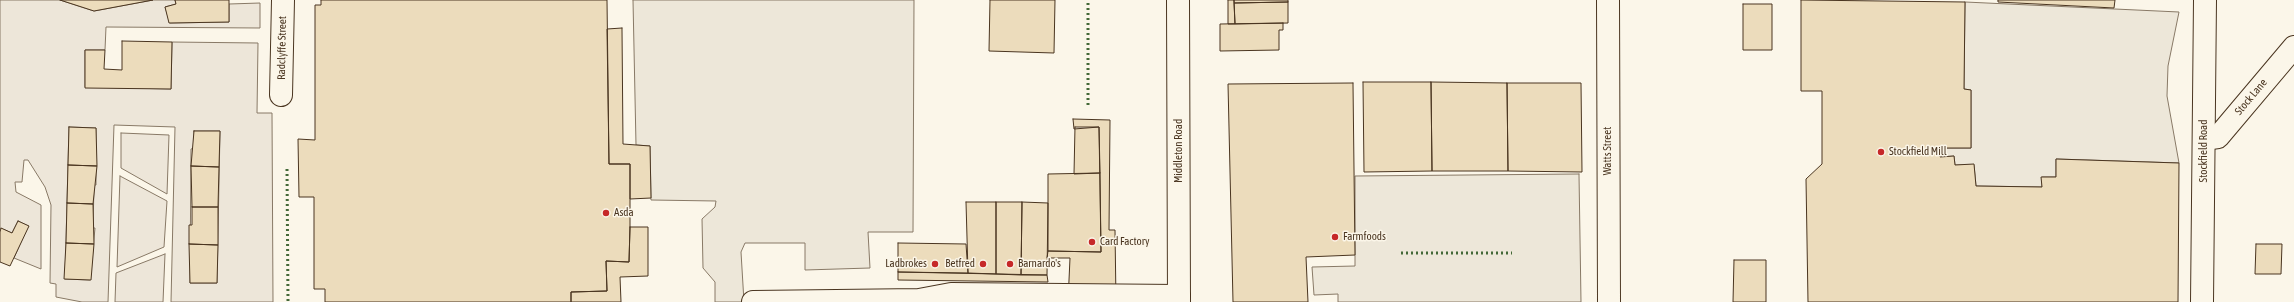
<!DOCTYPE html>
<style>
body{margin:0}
canvas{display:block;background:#fbf6e9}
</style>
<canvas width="2294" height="302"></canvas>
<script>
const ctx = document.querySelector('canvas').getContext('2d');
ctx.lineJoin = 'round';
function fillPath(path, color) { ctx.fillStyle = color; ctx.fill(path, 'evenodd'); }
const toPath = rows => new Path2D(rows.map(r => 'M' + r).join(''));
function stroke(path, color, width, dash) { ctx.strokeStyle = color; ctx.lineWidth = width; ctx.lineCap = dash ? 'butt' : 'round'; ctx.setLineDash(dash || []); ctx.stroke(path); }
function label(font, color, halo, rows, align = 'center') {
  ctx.font = font + ' "Asap Condensed",sans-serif'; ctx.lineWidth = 3; ctx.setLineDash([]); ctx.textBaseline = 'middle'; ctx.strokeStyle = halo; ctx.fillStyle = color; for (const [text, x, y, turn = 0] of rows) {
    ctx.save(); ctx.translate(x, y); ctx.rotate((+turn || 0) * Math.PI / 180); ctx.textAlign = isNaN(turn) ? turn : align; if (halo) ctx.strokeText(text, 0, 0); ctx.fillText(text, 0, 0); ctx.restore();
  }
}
const green = toPath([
 [0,0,60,0,94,11,153,0,175,0,176,4,165,7,170,23,229,22,229,4,260,3,260,28,106,27,105,50,85,50,85,87,171,89,172,42,258,43,257,113,272,113,273,302,171,302,175,127,114,125,108,302,82,302,56,297,56,284,50,283,51,205,45,187,28,160,24,160,22,182,15,182,16,192,41,205,41,269,14,258,28,226,18,221,12,233,0,228,0,0],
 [69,127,96,128,96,185,94,185,93,228,95,228,90,280,65,279,69,127],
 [194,131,220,131,217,283,190,283,191,149,194,148,194,131],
 [121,133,169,135,167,194,121,168,121,133],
 [120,176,167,201,164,247,117,267,120,176],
 [165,254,163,302,115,302,116,273,165,254]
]);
const parking = toPath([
 [633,0,914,0,913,232,868,232,870,268,805,270,805,243,745,243,741,252,744,302,715,302,715,282,703,268,702,219,715,207,716,201,651,200,650,146,636,145,633,0],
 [1965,2,2179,12,2168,66,2167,96,2179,163,2056,159,2056,177,2042,177,2042,187,1976,186,1974,165,1955,165,1954,156,1940,157,1940,148,1971,148,1971,90,1964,89,1965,2],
 [1579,174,1581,302,1338,302,1338,294,1314,295,1312,267,1355,266,1355,176,1579,174]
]);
const building = toPath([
 [60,0,153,0,94,11,60,0],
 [175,0,229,0,229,22,169,23,165,7,176,4,175,0],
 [321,0,607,0,609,164,630,164,630,227,629,262,606,261,607,291,571,292,571,302,325,302,325,289,314,289,314,197,299,197,298,139,315,140,315,5,321,5,321,0],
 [990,0,1055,0,1054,53,989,51,990,0],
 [1228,0,1234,0,1235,24,1228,24,1228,0],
 [1234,0,1288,0,1288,2,1234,3,1234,0],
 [1801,0,1965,2,1964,89,1971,90,1971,148,1940,148,1940,157,1954,156,1955,165,1974,164,1976,186,2042,187,2041,177,2056,177,2056,159,2179,163,2178,302,1808,302,1806,179,1822,164,1822,91,1801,91,1801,0],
 [1998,0,2115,0,2114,8,1998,2,1998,0],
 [1288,2,1288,23,1235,24,1234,3,1288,2],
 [1743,4,1772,4,1772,50,1743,50,1743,4],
 [1283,23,1283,30,1279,30,1279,50,1220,51,1220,24,1283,23],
 [622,28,623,144,650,146,651,198,630,199,630,164,609,164,607,29,622,28],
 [122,41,172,42,171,89,85,88,85,50,105,50,104,69,122,70,122,41],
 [1363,82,1431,82,1432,171,1364,172,1363,82],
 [1431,82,1507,83,1508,171,1432,171,1431,82],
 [1353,83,1355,255,1306,257,1308,302,1233,302,1228,84,1353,83],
 [1507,83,1581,83,1582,172,1508,171,1507,83],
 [1073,119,1110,120,1109,230,1115,230,1116,302,1068,302,1070,258,1047,258,1048,251,1101,252,1099,127,1074,129,1073,119],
 [69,127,96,128,97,166,68,165,69,127],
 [1075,127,1099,127,1100,173,1074,174,1075,127],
 [194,131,220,131,219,167,191,166,194,131],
 [68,165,97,166,93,204,67,203,68,165],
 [191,166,219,167,218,207,192,207,191,166],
 [1100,173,1101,252,1048,251,1048,174,1100,173],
 [966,202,996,202,996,274,968,273,966,202],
 [996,202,1022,202,1021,275,996,274,996,202],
 [1022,202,1048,203,1047,275,1021,275,1022,202],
 [67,203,93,204,94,244,66,243,67,203],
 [192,207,218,207,218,245,189,244,189,225,192,225,192,207],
 [18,221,29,226,10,266,0,262,0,232,1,228,12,233,18,221],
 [630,227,648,227,648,276,620,277,621,302,571,302,571,292,607,291,606,261,629,262,630,227],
 [66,243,94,244,91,280,64,279,66,243],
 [898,243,966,244,968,273,898,272,898,243],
 [189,244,218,245,217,283,190,283,189,244],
 [2256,244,2282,244,2281,274,2255,274,2256,244],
 [1734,260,1766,260,1766,302,1733,302,1734,260],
 [898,272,1047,275,1048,282,898,280,898,272]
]);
const street = toPath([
 [1608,0,1609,302],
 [281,95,283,0],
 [2204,139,2218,137,2294,47],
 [753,302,919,300,951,294,1179,296]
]);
const secondary = toPath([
 [2202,302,2205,0]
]);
const primary = toPath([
 [1178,0,1179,302]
]);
const hedge = toPath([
 [1088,105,1088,0],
 [287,169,288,302],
 [1401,253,1512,253]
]);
const markers = [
 [1881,152,4,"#c62828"],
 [606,213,4,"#c62828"],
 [1335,237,4,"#c62828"],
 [1092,242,4,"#c62828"],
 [935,264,4,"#c62828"],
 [983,264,4,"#c62828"],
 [1010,264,4,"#c62828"]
];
const streetNames = [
 ["Radclyffe Street",282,48,-89],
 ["Stock Lane",2251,97,-50],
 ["Middleton Road",1179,151,-90],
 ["Watts Street",1608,151,-90],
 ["Stockfield Road",2204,151,-90]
];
const poiNames = [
 ["Stockfield Mill",1889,152],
 ["Asda",614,213],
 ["Farmfoods",1343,237],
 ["Card Factory",1100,242],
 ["Ladbrokes",927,264,"right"],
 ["Betfred",975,264,"right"],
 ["Barnardo's",1018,264]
];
fillPath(green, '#ede6d9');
stroke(green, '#887966', 1);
fillPath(parking, '#ede7d9');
stroke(parking, '#887966', 1);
fillPath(building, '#ecdcbc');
stroke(building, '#4a3520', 1);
stroke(street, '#4a3520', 24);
stroke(secondary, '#4a3520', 24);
stroke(primary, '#4a3520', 24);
stroke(street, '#fbf6e9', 22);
stroke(secondary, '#fbf6e9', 22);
stroke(primary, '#fbf6e9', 22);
stroke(hedge, '#436837', 3, [2, 3]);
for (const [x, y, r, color] of markers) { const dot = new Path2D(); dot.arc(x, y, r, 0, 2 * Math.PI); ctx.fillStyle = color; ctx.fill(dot); stroke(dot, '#fbf6e9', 1.5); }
label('11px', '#4a3520', '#fbf6e9', streetNames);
label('11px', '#4a3520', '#fbf6e9', poiNames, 'left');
</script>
